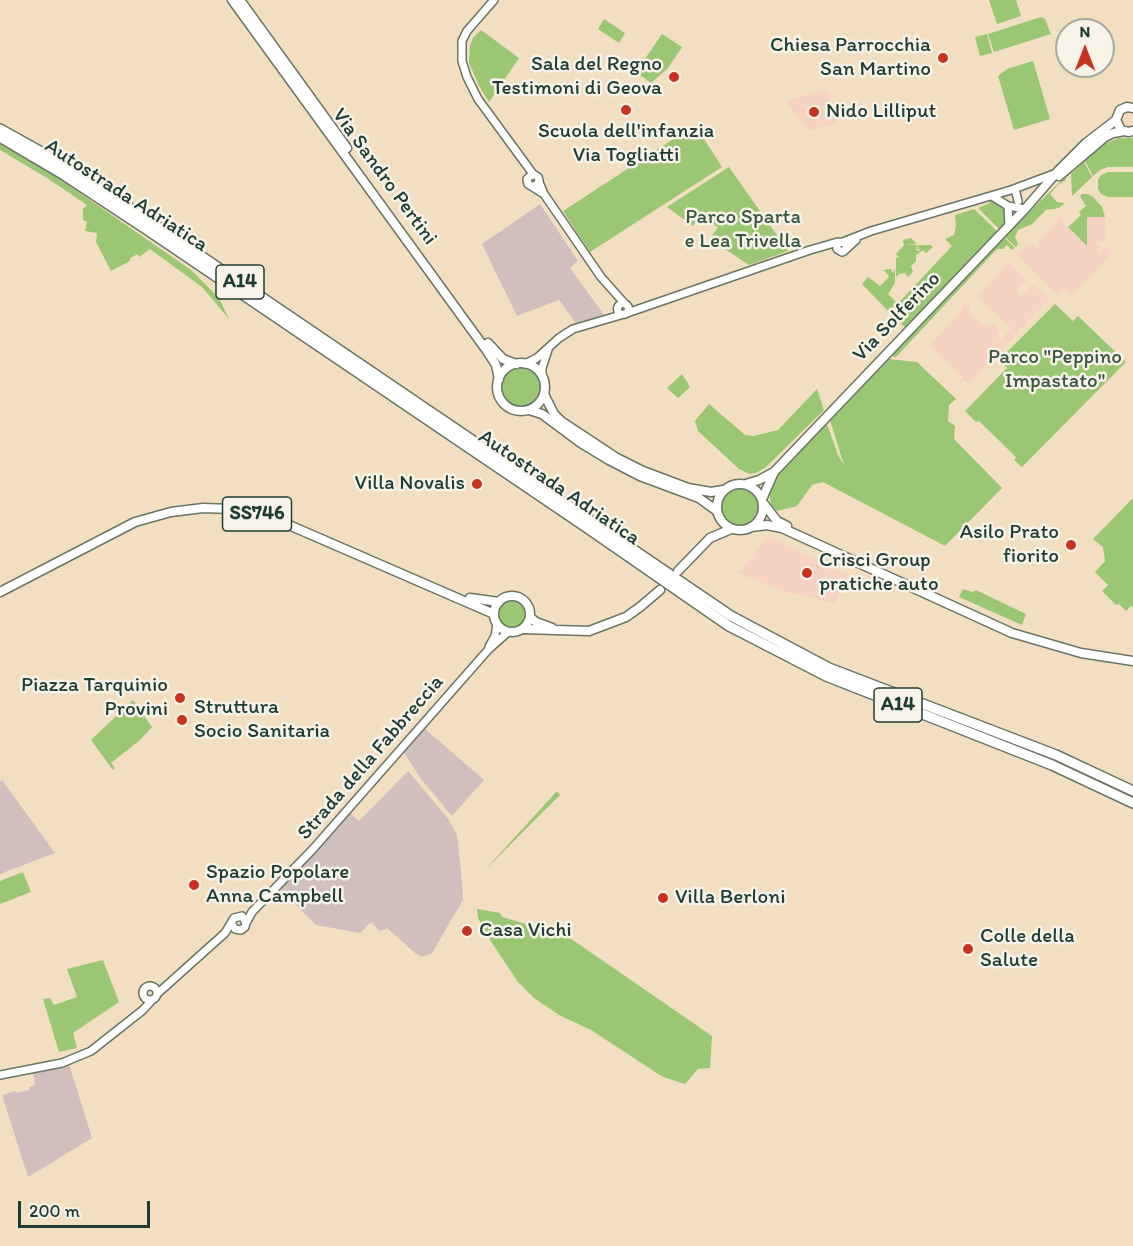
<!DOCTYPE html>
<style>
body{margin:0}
#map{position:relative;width:1133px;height:1246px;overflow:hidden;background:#f2dec0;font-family:Itim,sans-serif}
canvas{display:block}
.north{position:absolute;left:1055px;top:18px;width:60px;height:60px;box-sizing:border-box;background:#f7f3e8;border:2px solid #a1aaa0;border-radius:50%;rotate:0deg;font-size:16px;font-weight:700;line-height:24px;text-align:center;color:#1f3d34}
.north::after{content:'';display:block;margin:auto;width:21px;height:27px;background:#c8321e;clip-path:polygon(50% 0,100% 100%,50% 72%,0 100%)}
.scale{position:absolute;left:18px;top:1201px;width:132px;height:27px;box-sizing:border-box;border:3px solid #1f3d34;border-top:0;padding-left:8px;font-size:18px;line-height:21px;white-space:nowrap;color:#1f3d34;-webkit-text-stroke:4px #f7f3e8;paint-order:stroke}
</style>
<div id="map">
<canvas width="1133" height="1246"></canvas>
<div class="north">N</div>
<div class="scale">200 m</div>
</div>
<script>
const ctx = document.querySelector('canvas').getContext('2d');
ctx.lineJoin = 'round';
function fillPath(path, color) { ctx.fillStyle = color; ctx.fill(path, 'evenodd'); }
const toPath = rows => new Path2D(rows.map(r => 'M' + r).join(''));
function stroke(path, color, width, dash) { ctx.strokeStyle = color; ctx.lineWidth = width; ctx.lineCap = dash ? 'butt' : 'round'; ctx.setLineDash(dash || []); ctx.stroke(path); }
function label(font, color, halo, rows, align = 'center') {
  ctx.font = font + ' Itim,sans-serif'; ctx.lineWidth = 5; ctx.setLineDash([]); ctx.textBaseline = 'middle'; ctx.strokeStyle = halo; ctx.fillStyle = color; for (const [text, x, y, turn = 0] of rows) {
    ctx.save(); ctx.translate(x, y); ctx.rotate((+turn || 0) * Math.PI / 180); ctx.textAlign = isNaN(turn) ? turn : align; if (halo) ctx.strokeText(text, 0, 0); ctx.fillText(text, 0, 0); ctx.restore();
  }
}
const built = toPath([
 [827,89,837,123,808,131,786,101],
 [1061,216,1064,219,1063,223,1087,246,1087,217,1105,217,1105,242,1097,242,1100,247,1097,254,1107,247,1113,253,1071,296,1064,290,1058,296,1016,254,1023,247,1029,247,1031,244,1039,247,1040,245,1037,242,1057,222,1057,218],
 [1009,262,1027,280,1017,291,1022,296,1033,285,1050,298,969,384,964,380,961,383,959,382,963,377,929,346,961,312,961,307,965,304,970,307,969,312,985,327,992,324,997,326,1000,332,998,337,1001,340,1011,328,977,296],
 [768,537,848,574,835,603,784,592,738,573]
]);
const industrial = toPath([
 [540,204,578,261,570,268,605,316,576,323,559,300,517,316,482,244],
 [424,728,484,780,452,816,421,779,403,751],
 [408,771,449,820,457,835,462,881,463,900,432,953,422,957,415,953,387,928,380,931,371,922,360,933,316,925,280,889,349,812,359,821],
 [2,780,55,853,0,874,0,781],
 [69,1064,92,1138,28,1177,2,1095,15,1091,17,1093,29,1090,29,1087,35,1085,33,1073]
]);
const green = toPath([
 [989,0,1016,0,1021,16,997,24],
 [1041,17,1045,19,1051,34,994,52,988,34],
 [604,19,625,33,619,43,598,29],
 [481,30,519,58,489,102,479,86,469,63,470,46,473,38],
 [662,34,682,47,668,68,651,83,636,72],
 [987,34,992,53,980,56,975,37],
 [1033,61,1050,119,1014,130,998,76,1007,69],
 [695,125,722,167,590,252,563,211],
 [1119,138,1133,138,1133,167,1108,167,1100,170,1093,176,1085,161,1104,144],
 [0,143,54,175,191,270,219,298,229,319,202,287,150,249,139,257,138,254,130,258,130,261,111,271,96,242,97,233,85,231,87,222,83,220,83,209,87,205,47,178,0,150],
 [1084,162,1092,177,1072,196,1071,174],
 [729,167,788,251,749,265,710,239,718,227,700,216,693,226,667,207],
 [1108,172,1133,172,1133,197,1108,197,1101,194,1098,189,1098,180,1101,175],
 [1066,177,1065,181,1059,184,1050,194,1057,202,1065,203,1059,208,1046,210,1032,224,1018,230,1015,237,1018,244,1016,247,1004,236,1064,178],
 [1082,194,1088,194,1093,197,1102,207,1105,217,1087,217,1087,246,1068,227,1081,215,1079,212,1086,206,1080,196],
 [995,199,1004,204,1007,221,999,229,978,208,990,203,989,200],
 [974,209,997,231,906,328,889,313,952,246,945,239,954,235,956,226,955,215],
 [1004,237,1015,248,1012,250,1007,245,1003,249,997,249,896,357,890,356],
 [911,238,917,244,905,245,917,245,916,250,919,251,920,249,917,249,918,245,930,245,933,247,926,253,923,250,916,255,916,261,911,266,913,272,908,277,905,273,899,274,896,277,896,258,899,257,896,254,904,245,903,240],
 [891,269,893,273,895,269,895,283,888,294,897,303,889,312,862,284,868,277,880,286,889,277,884,270],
 [1055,304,1073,321,1078,316,1126,362,1022,467,1014,460,1016,457,979,421,976,422,965,411,1007,368,999,360],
 [889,359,917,362,956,399,949,405,948,421,955,426,954,439,1002,488,945,546,823,482,812,485,797,506,777,511,771,506,769,490,776,477,827,424,838,455,844,465,830,420],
 '501 387a20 20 0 1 1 40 0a20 20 0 1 1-40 0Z',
 [682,374,690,387,678,398,667,388],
 [817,389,824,410,766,467,758,472,750,474,739,469,698,431,695,421,709,404,745,435,754,436,778,430],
 '720 507a20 20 0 1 1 40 0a20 20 0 1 1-40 0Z',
 [1133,498,1133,607,1131,606,1126,611,1119,604,1116,605,1102,591,1108,585,1095,572,1105,561,1103,547,1093,539],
 [963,589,973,592,976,590,1026,614,1022,625,959,597],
 '499 614a13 13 0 1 1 26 0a13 13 0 1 1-26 0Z',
 [133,700,152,727,140,740,111,763,115,768,113,770,91,740],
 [557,791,560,795,484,871],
 [23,872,31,892,0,904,0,881],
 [477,909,500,913,502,917,567,936,712,1036,710,1068,698,1069,685,1084,663,1077,591,1030,559,1015,534,998,518,982,492,943,478,918],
 [103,960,119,1002,73,1033,77,1048,59,1052,43,999,50,998,54,1005,77,997,67,969]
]);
const minor = toPath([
 [494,0,467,31,462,41,462,61,467,77,478,99,533,174],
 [539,182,544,194,601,277,625,304],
 [533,186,537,185,539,180,538,177,533,174,527,179,528,184,544,194],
 [1015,189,1018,201],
 [992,196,1008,206,1025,209],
 [1008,206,1009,226],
 [843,242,871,231,1011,190,1054,174],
 [846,249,846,245,843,242,837,243,837,249,842,252,844,251,856,240],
 '617.5 309a5.5 5.5 0 1 1 11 0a5.5 5.5 0 1 1-11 0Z',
 [627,313,810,250,838,242],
 [525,364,537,358,559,338,573,329,624,314],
 [542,376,542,368,548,350],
 [489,647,495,636,497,624],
 [246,923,252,912,313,849,488,650,508,632],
 '143 993a7 7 0 1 1 14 0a7 7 0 1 1-14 0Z',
 [157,994,225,933,234,918,242,916,246,923,245,927,241,930,235,929,232,924],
 [0,1075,62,1063,91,1051,143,1010,152,1000]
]);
const major = toPath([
 [232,0,487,351,496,365,499,379],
 [240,0,347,148],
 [1133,108,1127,107,1120,110,1116,120,1121,130,1128,132,1133,131],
 [1059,176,1105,137,1113,133,1125,131],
 [488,343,503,359,516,364],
 '497 387a24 24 0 1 1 48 0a24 24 0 1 1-48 0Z',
 [544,394,554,414,561,421,617,458,643,471,688,488,711,492,723,490],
 [529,410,542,414,581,443,609,460,640,476,699,498,717,511],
 '717 507a23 23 0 1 1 46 0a23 23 0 1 1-46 0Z',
 [746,484,759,480,774,472],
 [763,497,774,472,1025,209,1058,171,1086,143,1116,120],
 [764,504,777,521,787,526],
 [751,527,767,525,782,528,1012,633,1081,653,1133,661],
 [678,571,710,538,731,529],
 [0,592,135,522,171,512,203,508,232,509,258,514,282,522,494,614],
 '494 614a18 18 0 1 1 36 0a18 18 0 1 1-36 0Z',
 [470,598,499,602],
 [530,617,536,622,552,628],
 [523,629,589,631,626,617,640,607,660,590]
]);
const highway = toPath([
 [0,129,68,167,142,216,731,616,829,668,1056,755,1133,791],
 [0,137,64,175,146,229,586,527,729,626,826,676,1052,765,1133,803]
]);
const markers = [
 [943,58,6,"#c8321e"],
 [674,77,6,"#c8321e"],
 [626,110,6,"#c8321e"],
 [814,112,6,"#c8321e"],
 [477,484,6,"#c8321e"],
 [1071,545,6,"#c8321e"],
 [807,573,6,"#c8321e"],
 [180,698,6,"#c8321e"],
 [182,720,6,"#c8321e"],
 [194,885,6,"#c8321e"],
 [663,898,6,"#c8321e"],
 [467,931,6,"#c8321e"],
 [968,949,6,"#c8321e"]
];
const shields = [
 [240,282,48],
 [257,514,69],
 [898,705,48]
];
const shieldNames = [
 ["A14",240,282],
 ["SS746",257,514],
 ["A14",898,705]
];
const poiNames = [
 ["Chiesa Parrocchia",931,46,"right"],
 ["San Martino",931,70,"right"],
 ["Sala del Regno",662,65,"right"],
 ["Testimoni di Geova",662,89,"right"],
 ["Nido Lilliput",826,112],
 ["Scuola dell'infanzia",626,132,"center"],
 ["Via Togliatti",626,156,"center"],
 ["Villa Novalis",465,484,"right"],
 ["Asilo Prato",1059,533,"right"],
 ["fiorito",1059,557,"right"],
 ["Crisci Group",819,561],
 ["pratiche auto",819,585],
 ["Piazza Tarquinio",168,686,"right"],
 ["Provini",168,710,"right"],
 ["Struttura",194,708],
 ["Socio Sanitaria",194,732],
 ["Spazio Popolare",206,873],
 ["Anna Campbell",206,897],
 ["Villa Berloni",675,898],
 ["Casa Vichi",479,931],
 ["Colle della",980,937],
 ["Salute",980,961]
];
const streetNames = [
 ["Via Sandro Pertini",384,177,54],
 ["Autostrada Adriatica",126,196,33],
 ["Via Solferino",897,317,-46],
 ["Autostrada Adriatica",559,488,34],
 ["Strada della Fabbreccia",371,758,-49]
];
const parkNames = [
 ["Parco Sparta",743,218],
 ["e Lea Trivella",743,242],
 ["Parco \"Peppino",1055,358],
 ["Impastato\"",1055,382]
];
fillPath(built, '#f6d2c3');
fillPath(industrial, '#d1bfbd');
fillPath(green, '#9bc673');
stroke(minor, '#697565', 10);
stroke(major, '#697565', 11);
stroke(highway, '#697565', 12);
stroke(minor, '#fff', 7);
stroke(major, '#fff', 8);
stroke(highway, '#fff', 9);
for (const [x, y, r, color] of markers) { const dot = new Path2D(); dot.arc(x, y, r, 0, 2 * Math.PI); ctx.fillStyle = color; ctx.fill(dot); stroke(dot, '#f7f3e8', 2); }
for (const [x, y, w] of shields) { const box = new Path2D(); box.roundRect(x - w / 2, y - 17, w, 34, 4.5); ctx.fillStyle = '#f7f3e8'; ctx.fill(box); stroke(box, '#1f3d34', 1.5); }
label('bold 20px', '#1f3d34', null, shieldNames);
label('21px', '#1f3d34', '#f7f3e8', poiNames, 'left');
label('21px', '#1f3d34', '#f7f3e8', streetNames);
label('21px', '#385841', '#f7f3e8', parkNames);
</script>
